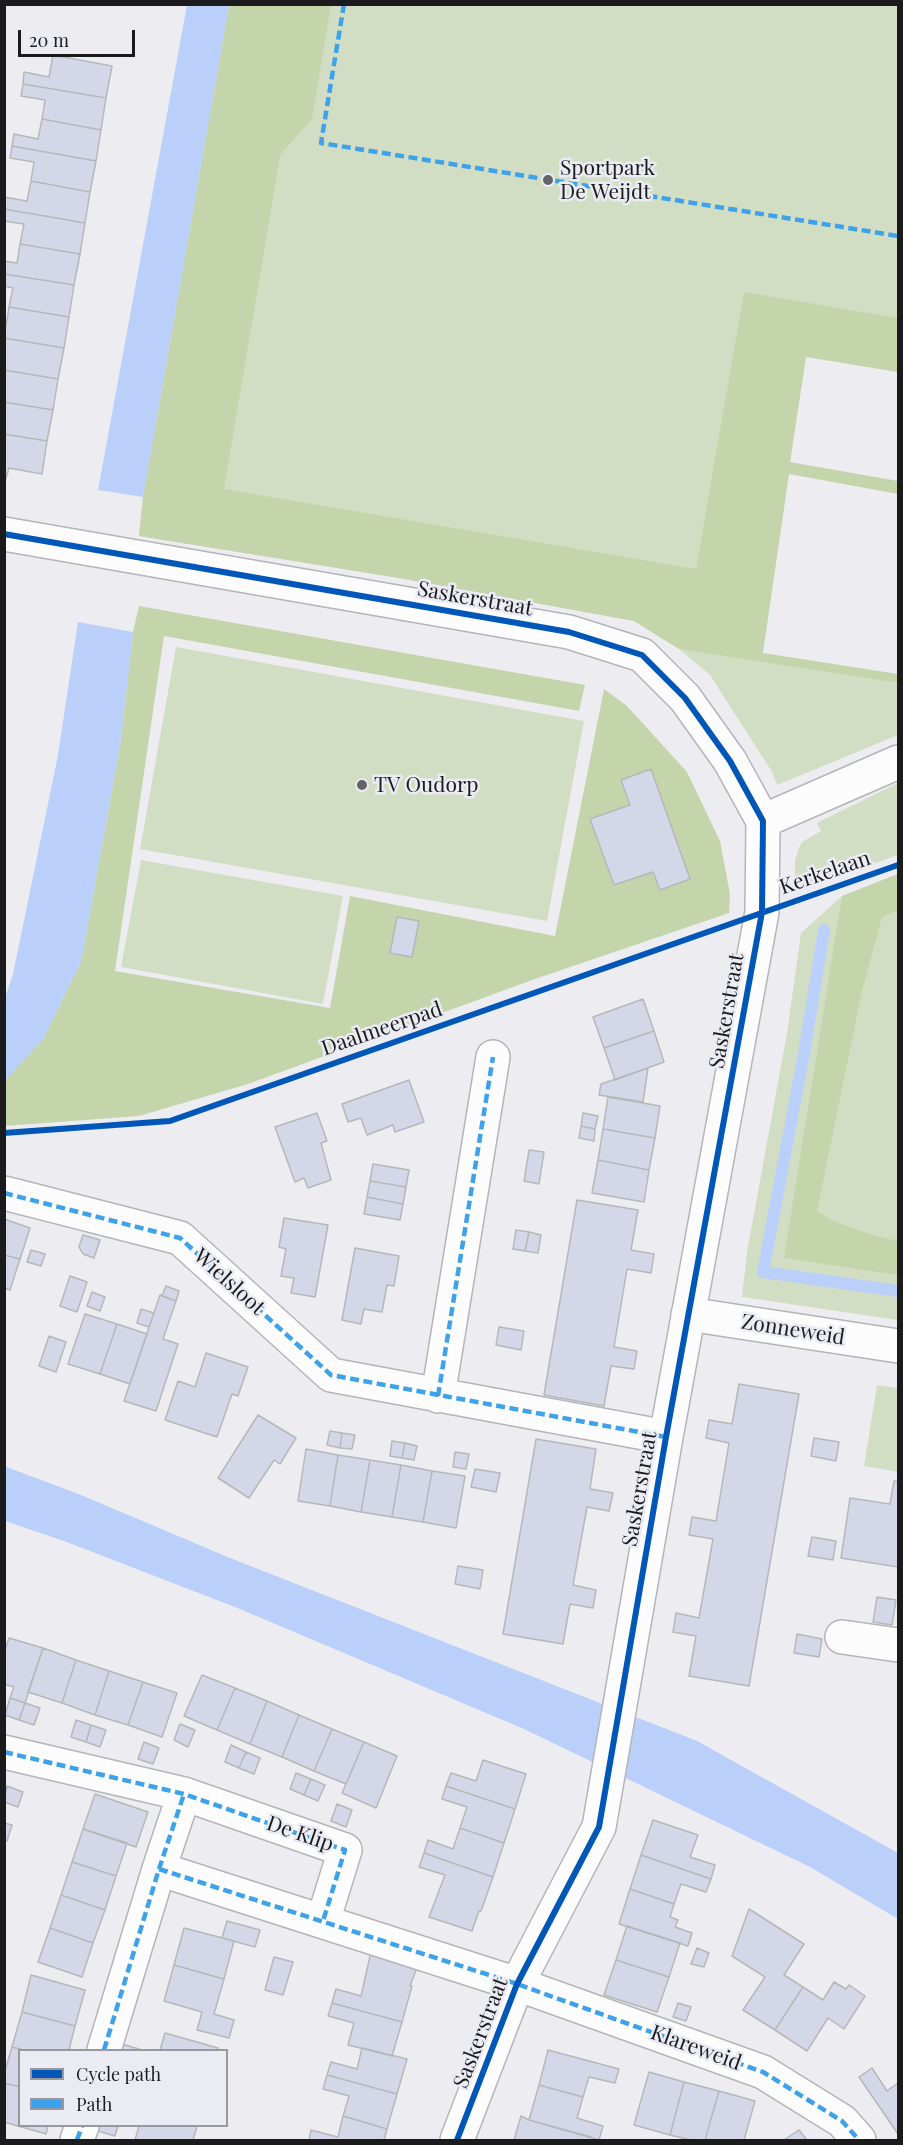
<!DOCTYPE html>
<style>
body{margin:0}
#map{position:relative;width:903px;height:2145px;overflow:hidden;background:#ededf1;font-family:"Playfair Display",serif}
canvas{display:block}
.frame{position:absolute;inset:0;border:6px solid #1b1b1e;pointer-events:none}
.legend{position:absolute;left:18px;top:2049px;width:210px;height:78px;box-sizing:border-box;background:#ebecf3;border:2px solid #98989e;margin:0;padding:8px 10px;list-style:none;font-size:18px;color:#1b1b1e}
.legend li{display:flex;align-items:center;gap:12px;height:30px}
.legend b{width:30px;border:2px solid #98989e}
.scale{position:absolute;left:18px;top:30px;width:117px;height:27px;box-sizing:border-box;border:3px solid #1b1b1e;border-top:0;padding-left:8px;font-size:18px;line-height:21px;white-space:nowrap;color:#1b1b1e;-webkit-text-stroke:4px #ebecf3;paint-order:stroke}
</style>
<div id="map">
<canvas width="903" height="2145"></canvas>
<div class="frame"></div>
<ul class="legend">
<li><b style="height:8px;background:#0057b8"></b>Cycle path</li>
<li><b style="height:8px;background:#3da2ea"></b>Path</li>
</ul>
<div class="scale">20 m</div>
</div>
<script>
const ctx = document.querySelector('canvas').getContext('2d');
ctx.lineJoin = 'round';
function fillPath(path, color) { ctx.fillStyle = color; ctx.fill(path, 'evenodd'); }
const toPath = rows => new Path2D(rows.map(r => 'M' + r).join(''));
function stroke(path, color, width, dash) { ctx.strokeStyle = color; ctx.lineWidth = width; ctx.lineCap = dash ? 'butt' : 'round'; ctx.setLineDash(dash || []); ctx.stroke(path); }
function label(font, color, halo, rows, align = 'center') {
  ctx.font = font + ' "Playfair Display",serif'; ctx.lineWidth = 5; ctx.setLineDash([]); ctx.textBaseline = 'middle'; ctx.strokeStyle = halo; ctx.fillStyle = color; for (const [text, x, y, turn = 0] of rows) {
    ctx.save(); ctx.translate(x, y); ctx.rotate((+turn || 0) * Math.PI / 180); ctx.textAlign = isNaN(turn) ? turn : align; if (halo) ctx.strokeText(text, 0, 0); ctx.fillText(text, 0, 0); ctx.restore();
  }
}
const green = toPath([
 [229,5,898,5,898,372,806,356,760,661,898,683,898,735,777,785,772,772,710,675,679,649,634,621,399,578,139,536,143,497],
 [176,647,584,721,547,921,140,849],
 [898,783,898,855,808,886,795,880,795,860,799,848,802,842,821,831,817,823],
 [141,860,343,896,323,1004,121,967],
 [898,874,898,1320,742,1297,747,1252,787,1033,801,933,842,896],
 [877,1385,898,1388,898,1472,864,1466]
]);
const forest = toPath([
 [229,5,331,5,312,119,280,155,224,489,696,569,744,292,898,318,898,372,806,357,790,462,898,481,898,494,789,474,763,653,898,674,898,683,679,649,634,621,399,578,139,536,143,497],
 [139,606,585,685,579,711,164,636,115,971,330,1008,350,896,555,936,604,689,627,706,687,772,720,841,730,894,729,913,535,979,248,1084,139,1116,5,1126,4,1081,43,1039,81,962,121,739,133,632],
 [898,874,898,910,882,917,862,991,817,1211,833,1221,872,1235,898,1241,898,1275,784,1258,842,896]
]);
const water = toPath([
 [187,5,229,5,143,497,98,490],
 [78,622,133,632,121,739,81,962,43,1039,5,1081,5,998,13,974,58,755],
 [4,1466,81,1495,230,1558,697,1741,898,1853,898,1919,810,1867,524,1729,235,1607,64,1541,5,1521]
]);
const stream = toPath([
 [824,930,804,1053,763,1272,898,1291]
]);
const building = toPath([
 [53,55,112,66,106,98,23,84,24,72,49,77,53,55],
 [23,84,106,98,101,130,42,119,45,100,21,96,23,84],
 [42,119,101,130,96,161,12,146,14,134,38,139,42,119],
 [12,146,96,161,90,192,31,181,34,162,10,158,12,146],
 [31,181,90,192,85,223,4,209,4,197,27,201,31,181],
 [4,209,85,223,80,254,20,244,24,224,4,221,4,209],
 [20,244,80,254,74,285,4,274,4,261,17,263,20,244],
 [4,274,74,285,69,317,9,307,13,288,4,286,4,274],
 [9,307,69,317,64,348,4,338,4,326,6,326,9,307],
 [4,338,64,348,58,379,4,370,4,338],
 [4,370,58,379,53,410,4,402,4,370],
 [4,402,53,410,47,441,4,434,4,402],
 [4,434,47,441,42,474,9,468,4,485,4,434],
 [651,769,690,879,660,890,653,872,614,885,590,819,630,805,621,780,651,769],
 [397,917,419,921,412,957,390,953,397,917],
 [643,999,654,1031,604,1048,593,1017,643,999],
 [654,1031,664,1062,615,1080,604,1048,654,1031],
 [648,1068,643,1102,599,1095,601,1084,648,1068],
 [409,1080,424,1122,395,1132,393,1125,367,1135,361,1118,348,1122,342,1104,409,1080],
 [608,1097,660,1106,655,1138,603,1129,608,1097],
 [317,1113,327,1141,321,1143,331,1180,308,1188,304,1178,295,1182,275,1127,317,1113],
 [583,1113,598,1116,595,1129,581,1126,583,1113],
 [581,1126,595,1129,594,1141,579,1138,581,1126],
 [603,1129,655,1138,649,1170,598,1160,603,1129],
 [529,1150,544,1152,539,1184,524,1181,529,1150],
 [598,1160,649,1170,644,1202,592,1193,598,1160],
 [373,1164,409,1170,406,1187,370,1181,373,1164],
 [370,1181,406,1187,403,1204,367,1197,370,1181],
 [367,1197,403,1204,400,1220,364,1214,367,1197],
 [577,1200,638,1210,631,1250,654,1254,651,1273,627,1269,614,1347,637,1351,634,1369,611,1366,604,1406,544,1395,577,1200],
 [284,1218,328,1225,315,1297,291,1293,294,1278,281,1276,286,1249,279,1247,284,1218],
 [4,1219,30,1228,20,1259,4,1255,4,1219],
 [516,1230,529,1232,525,1251,513,1249,516,1230],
 [529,1232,541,1235,538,1253,525,1251,529,1232],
 [83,1235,100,1240,94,1258,83,1254,79,1247,83,1235],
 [355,1248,399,1256,394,1286,387,1285,382,1312,364,1309,361,1324,342,1320,355,1248],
 [31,1250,45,1254,41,1266,27,1262,31,1250],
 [4,1255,20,1259,10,1290,4,1288,4,1255],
 [70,1276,87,1282,77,1312,60,1306,70,1276],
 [166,1286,179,1291,176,1301,162,1296,166,1286],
 [92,1292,105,1297,100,1311,87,1306,92,1292],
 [160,1295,176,1301,163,1339,178,1344,156,1411,124,1401,160,1295],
 [141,1309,154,1313,149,1327,137,1323,141,1309],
 [85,1314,117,1324,100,1374,68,1364,85,1314],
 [117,1324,147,1334,130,1384,100,1374,117,1324],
 [499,1327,524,1331,521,1350,496,1345,499,1327],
 [49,1336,66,1342,56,1372,39,1366,49,1336],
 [206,1353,248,1367,238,1396,232,1394,217,1437,165,1420,178,1381,195,1387,206,1353],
 [739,1384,799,1394,749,1686,689,1676,696,1636,673,1632,676,1613,699,1618,713,1539,689,1535,692,1517,716,1521,729,1443,706,1438,709,1420,732,1424,739,1384],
 [258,1415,296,1438,280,1464,274,1460,249,1498,218,1478,258,1415],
 [330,1431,342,1433,340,1448,327,1445,330,1431],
 [342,1433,355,1435,352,1449,340,1448,342,1433],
 [814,1438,839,1442,836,1461,811,1456,814,1438],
 [536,1439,596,1449,590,1489,613,1493,609,1511,587,1507,573,1585,596,1590,593,1608,570,1604,563,1644,503,1634,536,1439],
 [392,1441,405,1443,402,1458,390,1456,392,1441],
 [405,1443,417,1446,414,1460,402,1458,405,1443],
 [306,1449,338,1455,330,1506,298,1501,306,1449],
 [455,1452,469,1454,466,1469,453,1467,455,1452],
 [338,1455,370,1460,361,1512,330,1506,338,1455],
 [370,1460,401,1465,392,1517,361,1512,370,1460],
 [401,1465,432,1471,423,1522,392,1517,401,1465],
 [475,1469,500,1473,496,1492,471,1487,475,1469],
 [432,1471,465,1476,456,1528,423,1522,432,1471],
 [894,1481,898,1481,898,1567,841,1558,850,1498,890,1504,894,1481],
 [812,1537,836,1541,833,1560,808,1556,812,1537],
 [458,1566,483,1570,480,1589,455,1584,458,1566],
 [877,1597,896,1600,892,1625,873,1622,877,1597],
 [797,1634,822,1639,819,1657,794,1653,797,1634],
 [9,1638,43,1648,25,1703,10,1698,14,1687,4,1684,4,1653,9,1638],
 [43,1648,76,1660,62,1703,28,1692,43,1648],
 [76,1660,109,1671,95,1715,62,1703,76,1660],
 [109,1671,143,1682,128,1725,95,1715,109,1671],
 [202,1675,235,1688,217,1730,184,1716,202,1675],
 [143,1682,177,1693,162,1737,128,1725,143,1682],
 [235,1688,267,1701,250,1744,217,1730,235,1688],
 [10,1698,25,1703,19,1720,5,1715,10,1698],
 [267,1701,299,1715,282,1757,250,1744,267,1701],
 [25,1703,40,1708,34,1725,19,1720,25,1703],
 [299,1715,332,1729,314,1771,282,1757,299,1715],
 [76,1720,91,1725,86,1742,71,1737,76,1720],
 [180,1724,195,1730,188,1747,174,1740,180,1724],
 [91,1725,106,1730,100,1747,86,1742,91,1725],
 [332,1729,364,1742,346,1784,314,1771,332,1729],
 [144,1742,159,1748,153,1764,138,1759,144,1742],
 [364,1742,397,1756,376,1808,342,1793,364,1742],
 [231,1745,246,1752,239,1768,225,1762,231,1745],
 [246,1752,260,1758,254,1774,239,1768,246,1752],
 [483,1760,526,1774,515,1809,446,1786,451,1773,476,1781,483,1760],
 [296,1773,311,1779,304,1795,290,1789,296,1773],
 [311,1779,325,1785,318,1801,304,1795,311,1779],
 [7,1786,23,1792,18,1807,4,1802,7,1786],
 [446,1786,515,1809,504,1843,460,1828,467,1807,442,1799,446,1786],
 [95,1794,148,1812,136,1847,83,1829,95,1794],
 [337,1804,352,1810,346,1827,331,1821,337,1804],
 [653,1820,698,1835,690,1857,715,1865,711,1879,641,1855,653,1820],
 [4,1823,12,1825,7,1841,4,1840,4,1823],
 [460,1828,504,1843,493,1877,424,1853,428,1840,453,1849,460,1828],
 [83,1829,127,1843,116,1876,72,1862,83,1829],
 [424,1853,493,1877,481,1911,479,1911,472,1931,429,1917,445,1875,419,1867,424,1853],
 [641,1855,711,1879,706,1892,681,1884,674,1904,630,1889,641,1855],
 [72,1862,116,1876,105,1910,61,1895,72,1862],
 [630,1889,674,1904,670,1917,678,1920,675,1927,692,1933,688,1946,619,1924,630,1889],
 [61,1895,105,1910,93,1943,50,1928,61,1895],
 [749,1909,804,1944,784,1975,803,1987,775,2030,743,2010,765,1977,732,1956,749,1909],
 [227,1921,260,1930,255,1947,222,1938,227,1921],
 [627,1926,680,1943,669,1977,616,1960,627,1926],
 [50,1928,93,1943,82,1977,38,1962,50,1928],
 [184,1928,234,1941,224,1979,174,1965,184,1928],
 [697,1948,709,1953,704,1967,691,1964,697,1948],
 [371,1952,418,1965,410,1986,412,1986,402,2022,332,2003,336,1989,361,1996,371,1952],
 [274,1957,293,1962,283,1995,265,1990,274,1957],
 [616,1960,669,1977,657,2012,604,1995,616,1960],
 [174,1965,224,1979,214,2014,234,2020,229,2038,197,2030,202,2012,164,2001,174,1965],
 [31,1975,85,1990,75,2026,22,2012,31,1975],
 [834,1982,846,1989,849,1985,865,1996,844,2029,828,2018,807,2051,775,2030,803,1987,823,2000,834,1982],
 [332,2003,402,2022,392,2056,348,2045,354,2023,328,2016,332,2003],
 [678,2003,691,2007,686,2021,673,2017,678,2003],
 [22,2012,75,2026,69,2050,24,2050,12,2047,22,2012],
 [165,2033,218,2048,218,2050,160,2050,165,2033],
 [122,2044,139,2049,139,2050,121,2050,122,2044],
 [12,2047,24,2050,20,2050,20,2087,4,2083,4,2074,12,2047],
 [362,2048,407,2059,397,2094,327,2075,331,2062,357,2069,362,2048],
 [548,2050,619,2069,615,2083,589,2077,583,2097,539,2085,548,2050],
 [872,2068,887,2091,898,2083,898,2134,859,2077,872,2068],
 [649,2072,684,2082,670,2135,634,2125,649,2072],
 [327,2075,397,2094,387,2129,343,2116,349,2096,323,2089,327,2075],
 [684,2082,719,2091,705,2140,691,2140,670,2135,684,2082],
 [4,2083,20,2087,20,2126,48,2126,46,2134,4,2122,4,2083],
 [539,2085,583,2097,577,2118,603,2126,599,2140,529,2120,539,2085],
 [719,2091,755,2101,744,2140,705,2140,719,2091],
 [343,2116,387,2129,384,2140,309,2140,311,2130,338,2137,343,2116],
 [521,2116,529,2120,591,2137,590,2140,514,2140,521,2116],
 [100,2126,118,2126,115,2136,98,2131,100,2126],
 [139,2126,197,2126,193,2140,135,2140,139,2126],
 [799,2130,807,2140,784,2140,799,2130]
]);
const minor = toPath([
 [4,534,569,632,642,655,685,698,730,761,763,821,762,912,666,1437,599,1827,517,1984,457,2140],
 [763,821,898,762],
 [4,1193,180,1238,331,1375,666,1437],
 [688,1314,898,1346],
 [438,1396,493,1057],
 [842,1637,898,1645],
 [4,1752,184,1794,345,1850,323,1921],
 [159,1869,517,1984,763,2072,842,2121,859,2140],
 [104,2050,159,1869,184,1794],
 [77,2140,82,2126]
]);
const quiet = toPath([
 [344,4,321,143,898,236],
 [4,1193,180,1238,331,1375,666,1437],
 [438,1396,493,1057],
 [4,1752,184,1794,345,1850,323,1921],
 [159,1869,517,1984,763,2072,842,2121,859,2140],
 [104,2050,159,1869,184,1794],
 [77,2140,82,2126]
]);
const cycleway = toPath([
 [4,534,569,632,642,655,685,698,730,761,763,821,762,912,666,1437,599,1827,517,1984,457,2140],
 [4,1133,170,1121,898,865]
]);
const markers = [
 [548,180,6,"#646468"],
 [362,785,6,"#646468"]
];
const poiNames = [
 ["Sportpark",560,168],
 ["De Weijdt",560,192],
 ["TV Oudorp",374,785]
];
const streetNames = [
 ["Saskerstraat",475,599,10],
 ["Kerkelaan",825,873,-19],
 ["Saskerstraat",727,1011,-80],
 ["Daalmeerpad",382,1029,-19],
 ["Wielsloot",229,1282,42],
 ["Zonneweid",793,1330,9],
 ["Saskerstraat",640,1489,-80],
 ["De Klip",300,1834,19],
 ["Saskerstraat",481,2033,-69],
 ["Klareweid",696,2048,20]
];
fillPath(green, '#d2dec4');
fillPath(forest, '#c4d5ac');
fillPath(water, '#bacff9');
stroke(stream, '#bacff9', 12);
fillPath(building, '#d4d7e8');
stroke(building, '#b6b7b9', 1.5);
stroke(minor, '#b4b5b8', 36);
stroke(minor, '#fcfcfd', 33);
stroke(quiet, '#3da2ea', 4.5, [9, 4.5]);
stroke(cycleway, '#0057b8', 6);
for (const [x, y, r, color] of markers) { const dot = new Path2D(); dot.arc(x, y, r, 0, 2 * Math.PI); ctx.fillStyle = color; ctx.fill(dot); stroke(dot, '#ebecf3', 2); }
label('21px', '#1b1b1e', '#ebecf3', poiNames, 'left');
label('21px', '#1b1b1e', '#ebecf3', streetNames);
</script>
